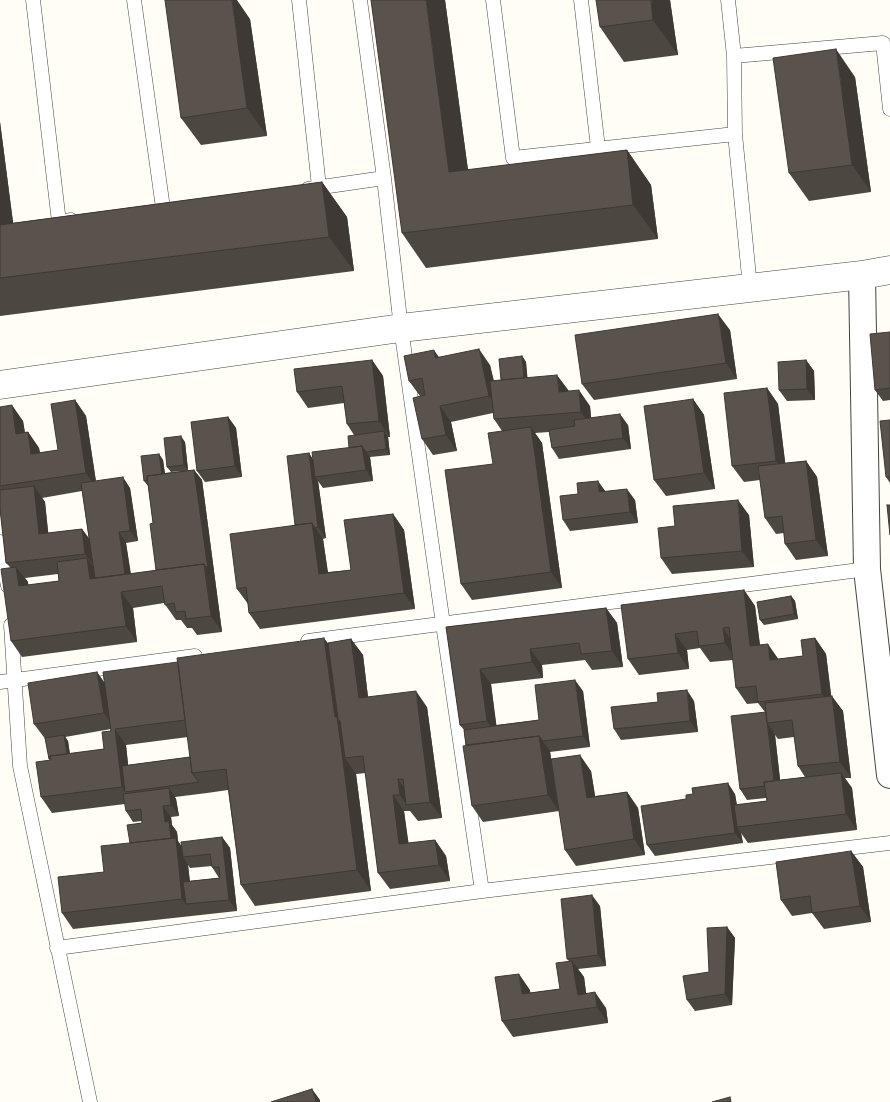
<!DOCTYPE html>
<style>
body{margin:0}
canvas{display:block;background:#fffdf5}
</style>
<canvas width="890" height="1102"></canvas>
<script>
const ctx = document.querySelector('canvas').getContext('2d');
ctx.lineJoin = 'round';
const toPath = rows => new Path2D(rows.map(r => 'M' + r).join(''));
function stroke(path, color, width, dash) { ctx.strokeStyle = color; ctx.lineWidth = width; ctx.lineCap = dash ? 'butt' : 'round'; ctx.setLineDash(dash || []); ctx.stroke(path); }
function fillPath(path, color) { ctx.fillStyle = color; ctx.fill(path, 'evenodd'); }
const service = toPath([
 [33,0,59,222,71,220],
 [134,0,163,208],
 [299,0,319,187],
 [493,0,513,158,735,134],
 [581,0,598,148],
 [728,0,734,56,883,43,890,109],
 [734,56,735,134,750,287],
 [384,178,401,328,443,624,482,891],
 [308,189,384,178,360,0],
 [0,542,8,586],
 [11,625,20,766,90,1102],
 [308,641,867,569],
 [0,682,195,656],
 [57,948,482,891,890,843]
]);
const minor = toPath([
 [862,275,867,569,890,775]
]);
const tertiary = toPath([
 [0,385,401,328,862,275,890,270]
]);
const wall = toPath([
 [445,0,468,170,627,150,651,185,658,239,426,268,402,233],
 [670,0,678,55,624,62,600,27],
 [250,19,267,136,201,145,181,118],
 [855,77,871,192,809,201,789,173],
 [0,122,13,223,322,182,347,217,354,271,0,316],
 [730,330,737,379,594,400,582,384],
 [890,332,890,400,883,401,875,390],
 [522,356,526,362,527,378,568,391,590,406,591,418,628,425,631,449,559,459,552,448,549,432,535,433,542,443,562,588,472,600,461,584,493,464,502,431,494,419,493,413,451,422,457,451,433,455,422,439,420,396,409,381,439,357,490,365,494,381,501,380],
 [372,360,383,376,390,437,388,437,390,455,370,457,373,481,323,488,318,481,326,538,323,539,328,572,351,570,393,514,404,530,415,609,260,629,249,613,248,604,237,589,295,525,309,453,313,460,349,448,354,435,347,424,344,403,308,408,297,392],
 [806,360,814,371,815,400,787,401,779,390],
 [767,388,778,404,785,463,806,461,817,477,828,556,796,560,785,544,784,533,776,534,765,518,760,480,744,482,732,466],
 [693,399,704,415,715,489,666,496,654,480],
 [75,400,86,416,96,481,130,488,138,541,126,543,131,574,156,570,153,523,148,486,144,481,159,454,163,460,165,473,183,471,171,472,167,467,185,442,188,470,194,470,202,480,222,632,197,635,192,628,187,628,181,620,176,620,164,603,133,608,137,642,22,657,11,641,10,567,6,563,0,509,0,407,23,421,25,432,28,432,39,448,40,453,58,450],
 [82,491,89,539,82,529,48,533,45,502,42,498],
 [58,574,59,581,28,585,28,582,25,578],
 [228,417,236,428,242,477,205,482,197,471],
 [890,420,890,483,886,477],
 [635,500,638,523,570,531,563,520],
 [749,515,754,567,672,574,661,558,675,526],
 [744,590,755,606,760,645,778,659,803,656,815,638,826,654,831,696,843,711,851,778,845,778,852,788,857,830,748,843,741,833,743,843,655,856,647,845,735,794,737,805,767,801,766,798,747,800,740,789,765,712,758,703,747,704,736,688,733,660,710,662,700,648,687,650,689,669,639,675,628,659],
 [775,735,778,739,794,737,798,766,805,777,780,780],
 [791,596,795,601,798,619,764,625,760,620],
 [606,608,617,623,623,667,592,670,585,660,542,665,543,678,491,684,496,725,539,720,583,691,590,747,550,752,551,759,591,771,595,796,627,792,638,808,645,855,576,866,565,850,552,764,559,811,483,822,472,806,464,730,460,725,446,627],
 [351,639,363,655,368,697,427,707,442,818,418,821,410,811,404,811,408,843,435,840,446,856,450,881,390,889,378,873,366,773,356,774,371,891,255,906,241,885,228,790,207,793,175,797,176,799,179,816,171,817,172,825,177,832,178,841,181,846,222,837,230,848,237,911,73,929,62,913,104,872,130,843,142,823,142,821,133,822,126,811,125,804,52,813,41,797,50,760,49,759,46,740,34,724,97,672,104,682,328,643],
 [111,729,104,749,70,754,68,741,65,737],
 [188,737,190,757,128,765,126,745],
 [188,865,190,868,212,866,212,867,219,878,190,881],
 [694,701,698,732,621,740,614,729],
 [851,851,863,867,871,922,824,929,812,913,792,916,781,900],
 [600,906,606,966,578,969,584,977,586,993,606,1008,608,1023,513,1037,502,1021,530,990,530,993,560,989,569,961,567,959],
 [727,927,735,938,732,1005,695,1011,687,1000,709,972]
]);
const shadedWall = toPath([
 [232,0,237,0,250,19,267,136,247,108],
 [426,0,445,0,473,207,449,172],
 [651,0,670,0,678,55,653,20],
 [836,49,855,77,871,192,852,165],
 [0,122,18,260,0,234],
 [627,150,651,185,658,239,633,205],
 [322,182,347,217,354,271,329,237],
 [718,314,730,330,737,379,726,363],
 [479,349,490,365,500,412,489,396],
 [434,350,445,366,435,358],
 [522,356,526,362,529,393,525,387],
 [372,360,383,376,390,437,379,421],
 [806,360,814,371,815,400,807,389],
 [557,375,569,391,559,392],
 [767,388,778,404,787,477,776,461],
 [579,390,590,406,592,428,581,412],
 [693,399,704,415,715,489,704,473],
 [75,400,86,416,97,489,86,473],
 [12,405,23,421,27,449,16,434],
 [440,406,451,422,457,451,446,435],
 [620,414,628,425,631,449,623,438],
 [228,417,236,428,242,477,235,466],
 [531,427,542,443,562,588,551,572],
 [384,431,388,437,390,455,386,449],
 [28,432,39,448,43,470,31,454],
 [181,436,185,442,188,470,184,465],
 [362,446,370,457,373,481,366,470],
 [309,453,316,464,315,477,318,481,326,538,318,527],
 [159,454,163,460,166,484,162,478],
 [806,461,817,477,828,556,816,540],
 [194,470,202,480,222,632,211,616],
 [123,477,130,488,138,541,130,531],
 [598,481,606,492,599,492],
 [34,486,45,502,50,549,39,534],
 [627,489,635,500,638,523,630,512],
 [738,500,749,515,754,567,742,551],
 [393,514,404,530,415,609,404,593],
 [312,523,323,539,330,589,319,574],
 [82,529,94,545,97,570,85,554],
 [119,532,126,543,133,591,126,580],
 [87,558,98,574,100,583,90,579],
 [16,567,28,582,30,602,19,586],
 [744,590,755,606,762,662,750,646],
 [121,592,133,608,137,642,126,626],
 [791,596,795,601,798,619,794,614],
 [606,608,617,623,623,667,612,651],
 [723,628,734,644,736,659,725,643],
 [675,634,687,650,689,669,678,653],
 [324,638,339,658,345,758,356,774,371,891,357,870],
 [815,638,826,654,833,710,822,694],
 [351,639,363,655,370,714,359,698],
 [768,644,779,660,770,660],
 [530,649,542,665,543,678,532,662],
 [480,669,491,684,498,737,487,721],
 [97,672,108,688,115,729,104,713],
 [575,680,583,691,590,747,583,736],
 [687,690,694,701,698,732,690,721],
 [416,691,427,707,442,818,430,802],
 [832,696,843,711,851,778,840,762],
 [768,724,775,735,782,796,775,785],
 [115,729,126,745,131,791,125,792,122,787],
 [64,735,68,741,71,762,67,756],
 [539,736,550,751,559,811,548,795],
 [580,755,591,771,598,814,587,798],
 [841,773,852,788,857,830,846,814],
 [398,779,409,795,407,805,400,795],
 [728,783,735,794,740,827,737,827,741,833,743,843,735,833],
 [169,788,176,799,179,816,171,805],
 [627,792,638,808,645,855,634,839],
 [393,795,404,811,411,860,399,844],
 [163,806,171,817,172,825,177,832,178,841,187,854,183,857,188,865,192,904,186,904,182,899,172,840,165,822],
 [222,837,230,848,237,911,229,900],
 [435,840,446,856,450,881,439,865],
 [851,851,863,867,871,922,860,906],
 [592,895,600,906,606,966,598,955],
 [727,927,735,938,732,1005,725,994],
 [572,961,584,977,588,1008,578,995],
 [519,974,530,990,533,1010,522,994],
 [595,992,606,1008,608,1023,597,1007],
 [312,1089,320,1100,320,1102,316,1102]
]);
const building = toPath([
 [165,0,232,0,247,108,181,118,165,0],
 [371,0,426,0,449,172,627,150,633,205,402,233,371,0],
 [596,0,651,0,653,20,600,27,596,0],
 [836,49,852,165,789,173,773,58,836,49],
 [322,182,329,237,0,278,0,225,322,182],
 [718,314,726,363,582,384,575,335,718,314],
 [890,332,890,388,875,390,870,334,890,332],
 [479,349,489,396,440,406,446,435,422,439,413,398,425,395,422,378,409,381,404,356,434,350,435,358,479,349],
 [522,356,524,378,501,380,499,359,522,356],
 [372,360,379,421,347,424,342,386,297,392,294,369,372,360],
 [806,360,807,389,779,390,778,362,806,360],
 [557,375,559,392,579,390,581,412,494,419,490,381,557,375],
 [767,388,776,461,732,466,724,393,767,388],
 [693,399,704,473,654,480,644,406,693,399],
 [75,400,86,473,0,486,0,407,12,405,16,434,28,432,31,454,58,450,51,404,75,400],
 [620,414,623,438,552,448,549,430,575,426,574,420,620,414],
 [228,417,235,466,197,471,191,422,228,417],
 [890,420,890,477,886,477,880,421,890,420],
 [531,427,551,572,461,584,445,470,493,464,488,433,531,427],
 [384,431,386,449,366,452,362,446,349,448,348,436,384,431],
 [181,436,184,465,167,467,164,438,181,436],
 [362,446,366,470,315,477,312,452,362,446],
 [309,453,318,527,315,528,312,523,295,525,287,456,309,453],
 [159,454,162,474,147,476,147,480,144,481,141,456,159,454],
 [806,461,816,540,785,544,782,516,765,518,758,466,806,461],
 [194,470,208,569,204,564,156,570,150,524,153,523,147,476,194,470],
 [123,477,130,531,119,532,125,574,95,578,81,483,123,477],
 [598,481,599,492,627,489,630,512,563,520,560,496,578,494,577,483,598,481],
 [34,486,39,534,82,529,85,554,6,563,0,509,0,490,34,486],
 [738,500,742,551,661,558,658,528,675,526,673,506,738,500],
 [887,505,890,505,890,535,887,505],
 [393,514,404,593,249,613,246,587,237,589,230,534,312,523,319,574,351,570,344,520,393,514],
 [87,558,90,579,204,564,211,616,186,619,185,611,176,612,174,603,165,605,162,586,121,592,126,626,11,641,1,569,16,567,19,586,59,581,57,562,87,558],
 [744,590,750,646,768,644,770,660,803,656,801,640,815,638,822,694,758,702,756,686,736,688,729,627,723,628,725,643,699,646,697,631,675,634,678,653,628,659,621,605,744,590],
 [791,596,794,614,760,620,757,602,791,596],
 [606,608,612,651,581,654,579,643,530,649,532,662,480,669,487,721,460,725,446,627,606,608],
 [324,638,335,717,337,717,342,753,357,870,241,885,226,769,192,773,177,658,324,638],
 [351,639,359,698,416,691,430,802,406,805,403,779,398,779,400,795,393,795,399,844,435,840,439,865,378,873,363,756,345,758,340,721,338,719,328,643,351,639],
 [178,662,185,720,115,729,122,787,41,797,36,762,51,760,50,756,104,749,102,732,111,731,103,672,178,662],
 [97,672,104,713,34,724,28,683,97,672],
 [575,680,583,736,543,741,539,736,466,745,464,730,539,720,535,685,575,680],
 [687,690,690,721,614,729,611,707,658,702,657,693,687,690],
 [832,696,840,762,798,766,792,720,767,723,765,703,832,696],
 [766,712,774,781,764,782,765,786,740,789,731,716,766,712],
 [64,735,67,754,50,756,50,759,49,759,45,738,64,735],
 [539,736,548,795,472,806,463,746,539,736],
 [580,755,587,798,627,792,634,839,565,850,551,759,580,755],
 [190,757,192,773,199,782,125,792,122,766,190,757],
 [841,773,846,814,737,827,734,805,767,801,764,782,841,773],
 [728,783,735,833,647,845,641,806,686,799,686,795,693,794,692,788,728,783],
 [169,788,171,805,163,806,165,822,169,821,171,838,130,843,127,825,142,823,141,809,126,811,123,794,169,788],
 [222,837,229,900,186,904,183,882,220,878,219,867,212,867,210,854,183,857,181,842,222,837],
 [176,838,182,899,62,913,58,877,104,872,101,846,176,838],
 [851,851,860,906,812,913,810,896,781,900,776,862,851,851],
 [592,895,598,955,567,959,561,899,592,895],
 [727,927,725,994,687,1000,683,976,709,972,707,928,727,927],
 [572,961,578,995,595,992,597,1007,502,1021,495,977,519,974,522,994,560,989,556,963,572,961],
 [312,1089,316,1102,271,1102,312,1089],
 [730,1097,731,1102,712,1102,730,1097]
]);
stroke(service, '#444', 15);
stroke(minor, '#444', 28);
stroke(tertiary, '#444', 29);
stroke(service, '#fff', 14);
stroke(minor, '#fff', 26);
stroke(tertiary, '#fff', 28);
fillPath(wall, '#4d4742');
fillPath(shadedWall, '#3f3936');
fillPath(building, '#5a524d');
stroke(building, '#3f3936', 1);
</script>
